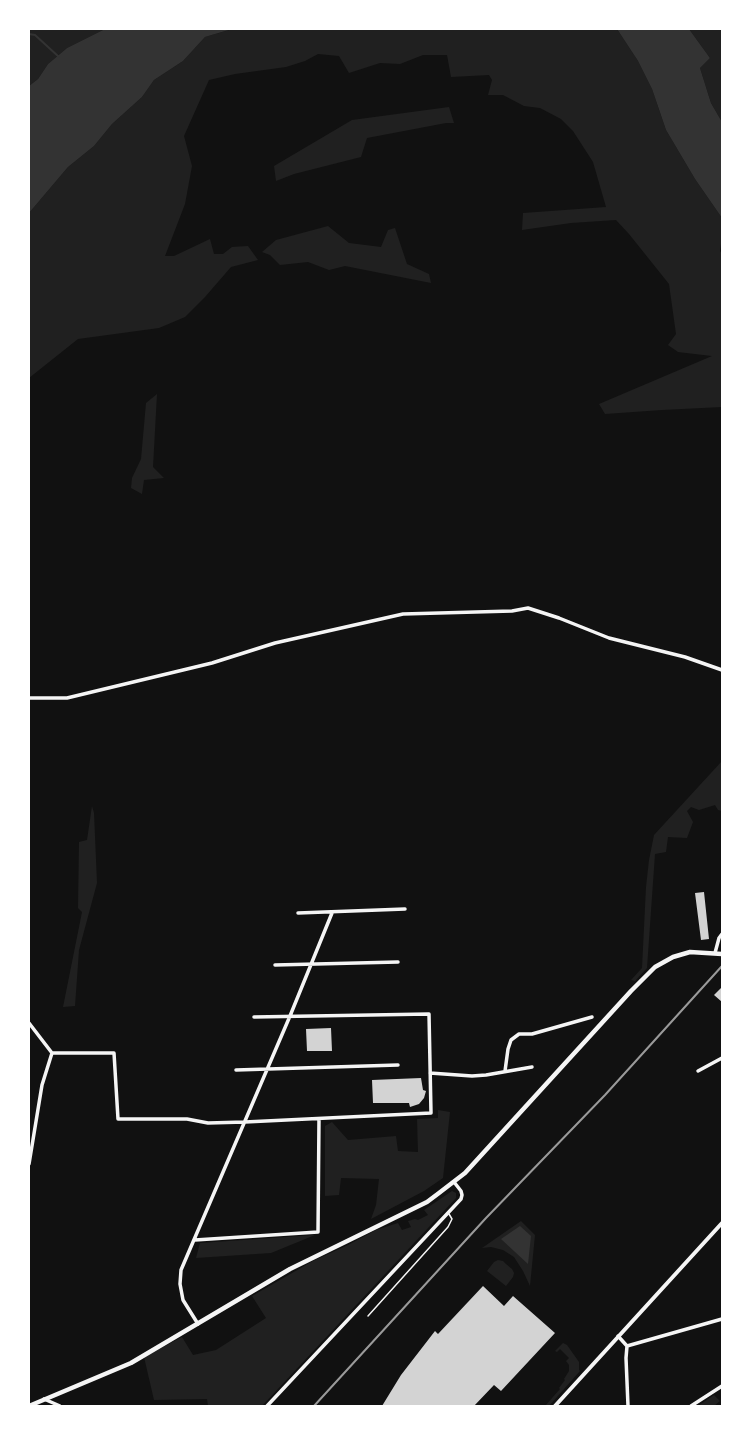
<!DOCTYPE html>
<style>
body{margin:0}
#map{position:relative;width:751px;height:1435px;overflow:hidden;background:#111;font-family:Karla,sans-serif}
canvas{display:block}
.frame{position:absolute;inset:0;border:30px solid #fff;pointer-events:none}
</style>
<div id="map">
<canvas width="751" height="1435"></canvas>
<div class="frame"></div>
</div>
<script>
const ctx = document.querySelector('canvas').getContext('2d');
ctx.lineJoin = 'round';
function fillPath(path, color) { ctx.fillStyle = color; ctx.fill(path, 'evenodd'); }
const toPath = rows => new Path2D(rows.map(r => 'M' + r).join(''));
function stroke(path, color, width, dash) { ctx.strokeStyle = color; ctx.lineWidth = width; ctx.lineCap = dash ? 'butt' : 'round'; ctx.setLineDash(dash || []); ctx.stroke(path); }
const green = toPath([
 [29,29,105,29,67,48,48,64,38,79,29,86],
 [232,29,617,29,638,61,652,89,666,130,695,179,722,218,722,237,720,251,722,254,722,407,662,410,605,414,599,404,712,356,678,352,668,345,676,334,669,284,629,234,616,220,571,223,522,230,523,213,606,207,593,162,573,131,561,119,540,108,524,106,503,95,488,95,492,80,489,75,451,77,447,55,423,55,400,64,380,63,349,73,339,56,318,54,305,61,286,67,235,74,209,80,184,136,192,166,185,204,165,256,174,256,210,239,214,254,223,254,232,247,248,246,258,260,231,267,205,297,185,317,159,328,78,339,29,378,29,213,68,167,94,146,112,124,142,97,154,80,183,61,205,37],
 [689,29,722,29,722,122,711,103,700,68,710,58],
 [449,107,454,123,446,123,367,138,361,157,294,174,276,181,274,166,352,120],
 [328,226,349,243,381,247,388,230,395,228,407,264,429,274,431,283,345,266,329,270,308,262,280,265,270,255,262,252,276,240],
 [157,394,153,467,164,478,144,480,142,494,131,488,132,478,141,459,146,403],
 [722,761,722,811,718,810,715,805,699,810,691,807,687,811,693,822,687,838,668,837,666,852,655,854,647,968,635,981,631,980,642,968,646,887,649,860,654,835],
 [92,806,94,813,97,883,79,950,75,1006,63,1007,82,912,78,908,79,842,87,840],
 [438,1110,450,1112,443,1178,424,1191,371,1219,376,1205,379,1179,341,1178,339,1195,325,1196,325,1126,332,1122,348,1140,396,1136,398,1151,418,1152,417,1119,438,1118],
 [452,1191,456,1193,456,1198,262,1406,208,1406,207,1399,154,1400,144,1357,182,1337,193,1355,216,1350,266,1318,252,1296,313,1261,348,1245,376,1230,398,1223,402,1230,411,1227,408,1221,415,1219,418,1220,428,1215,424,1210],
 [521,1221,535,1235,530,1286,523,1271,514,1257,503,1250,491,1247,482,1248],
 [315,1235,271,1253,196,1258,200,1243],
 [498,1260,503,1261,506,1264,512,1269,514,1273,513,1277,506,1286,487,1271,494,1262],
 [563,1343,567,1345,579,1362,579,1370,580,1371,549,1406,545,1406,560,1389,559,1388,565,1380,564,1379,569,1371,569,1365,566,1361,569,1358,560,1349,557,1352,555,1351],
 [714,1395,720,1401,714,1406,698,1406]
]);
const water = toPath([
 [105,29,232,29,205,37,183,61,154,80,142,97,112,124,94,146,68,167,29,213,29,86,38,79,48,64,67,48],
 [617,29,689,29,710,58,700,68,711,103,722,122,722,218,695,179,666,130,652,89,638,61],
 [520,1226,531,1236,528,1264,501,1239]
]);
const stream = toPath([
 [29,34,35,35,59,57]
]);
const building = toPath([
 [704,892,709,939,701,940,695,893],
 [722,987,722,1002,714,995],
 [331,1028,332,1051,307,1051,306,1029],
 [421,1078,423,1090,426,1091,424,1098,419,1104,410,1107,409,1103,373,1103,372,1080],
 [483,1286,504,1306,513,1296,555,1333,501,1391,494,1385,474,1406,382,1406,401,1375,435,1331,438,1334]
]);
const service = toPath([
 [368,1316,448,1227,452,1219,449,1214]
]);
const minor = toPath([
 [29,698,67,698,212,663,275,643,403,614,512,611,528,608,559,618,609,638,685,657,722,670],
 [298,913,405,909],
 [715,953,719,938,722,934],
 [275,965,398,962],
 [29,1023,52,1053,42,1085,29,1164],
 [52,1053,114,1053,118,1119,187,1119,208,1123,245,1122,431,1113,429,1014,254,1017],
 [236,1070,398,1065],
 [505,1071,508,1049,511,1040,519,1034,532,1034,592,1017],
 [698,1071,722,1058],
 [430,1073,472,1076,486,1075,532,1067],
 [195,1240,318,1232,319,1119],
 [198,1324,183,1300,180,1284,181,1270,290,1016,332,913],
 [618,1336,627,1346,722,1319],
 [627,1346,626,1358,628,1406],
 [44,1399,60,1406],
 [267,1406,461,1199,462,1195,461,1191,454,1182],
 [691,1406,722,1386]
]);
const tertiary = toPath([
 [555,1406,722,1223]
]);
const secondary = toPath([
 [29,1406,131,1363,290,1269,427,1202,439,1193,465,1173,631,991,655,967,673,957,690,952,722,954]
]);
const rail = toPath([
 [314,1406,486,1218,605,1095,722,966]
]);
fillPath(green, '#202020');
fillPath(water, '#333');
stroke(stream, '#333', 2);
fillPath(building, '#d3d3d3');
stroke(service, '#f5f5f5', 1.5);
stroke(minor, '#f5f5f5', 3.5);
stroke(tertiary, '#f5f5f5', 4);
stroke(secondary, '#f5f5f5', 4.5);
stroke(rail, '#9a9a9a', 2);
</script>
